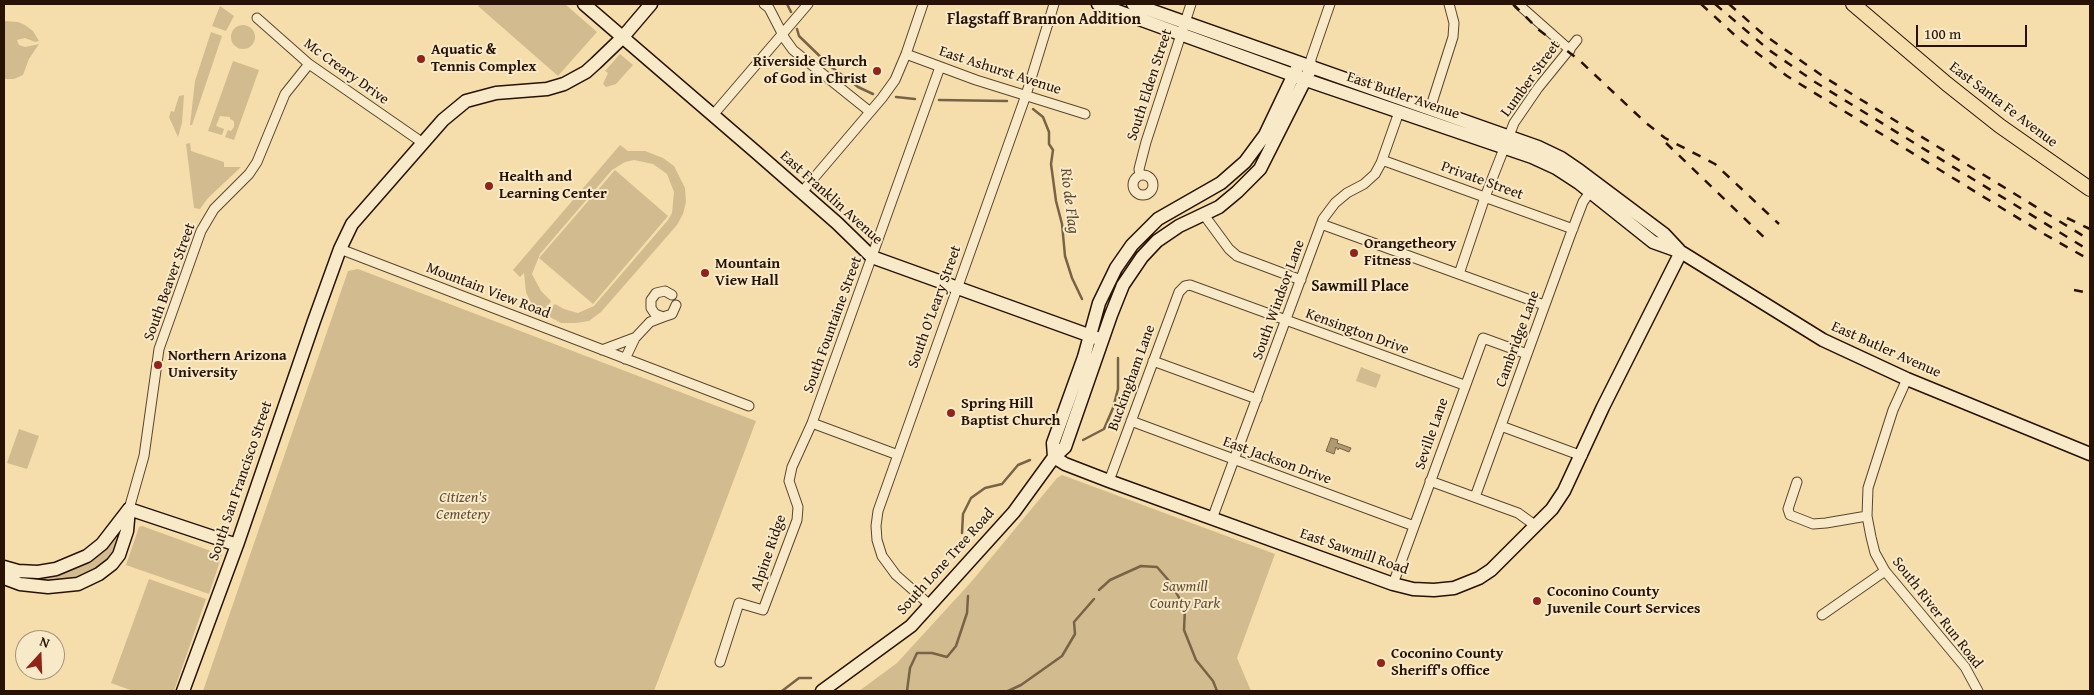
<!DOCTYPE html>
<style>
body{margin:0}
#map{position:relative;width:2094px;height:695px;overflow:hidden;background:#f5deac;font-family:"Gentium Book Plus",serif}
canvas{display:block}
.frame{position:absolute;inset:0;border:5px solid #271204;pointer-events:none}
.north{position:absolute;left:15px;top:630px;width:50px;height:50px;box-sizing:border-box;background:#f8eac9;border:1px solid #a4947a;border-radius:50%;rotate:20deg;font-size:14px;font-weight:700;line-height:20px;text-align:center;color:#271204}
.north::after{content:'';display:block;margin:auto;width:18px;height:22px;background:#8f2418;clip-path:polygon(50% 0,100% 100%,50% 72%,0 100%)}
.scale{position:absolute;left:1916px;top:25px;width:111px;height:22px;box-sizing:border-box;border:2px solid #271204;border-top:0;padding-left:6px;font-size:15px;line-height:18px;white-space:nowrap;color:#271204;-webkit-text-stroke:4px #f8eac9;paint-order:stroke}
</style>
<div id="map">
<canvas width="2094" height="695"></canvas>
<div class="frame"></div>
<div class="north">N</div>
<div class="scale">100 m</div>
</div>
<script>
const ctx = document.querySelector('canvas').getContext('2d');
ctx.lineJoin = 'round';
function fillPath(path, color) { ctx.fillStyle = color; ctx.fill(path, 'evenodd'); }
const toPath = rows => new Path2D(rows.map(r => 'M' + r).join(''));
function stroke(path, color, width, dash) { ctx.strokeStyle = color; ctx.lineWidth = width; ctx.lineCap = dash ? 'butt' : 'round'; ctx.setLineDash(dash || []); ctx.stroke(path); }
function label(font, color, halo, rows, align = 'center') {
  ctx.font = font + ' "Gentium Book Plus",serif'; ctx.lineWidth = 4; ctx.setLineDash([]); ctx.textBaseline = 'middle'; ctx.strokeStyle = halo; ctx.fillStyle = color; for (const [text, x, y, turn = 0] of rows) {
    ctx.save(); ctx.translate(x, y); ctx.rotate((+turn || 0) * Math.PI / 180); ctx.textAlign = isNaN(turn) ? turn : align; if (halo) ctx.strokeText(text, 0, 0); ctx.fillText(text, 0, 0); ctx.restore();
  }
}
const green = toPath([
 [481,4,565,4,597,32,558,76,478,6],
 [220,6,234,16,226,31,212,26],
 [4,21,18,22,25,25,33,31,39,41,35,42,25,38,17,40,19,45,25,47,39,44,29,59,23,75,14,79,4,79],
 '231 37a12 12 0 1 1 24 0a12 12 0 1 1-24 0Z',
 [211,32,222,36,192,125,190,125,195,81],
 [620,54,633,65,616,84,606,87,603,84,608,73,605,71],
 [233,61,259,70,234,140,225,137,228,130,231,131,234,127,234,121,230,119,230,117,220,116,216,126,224,129,222,135,208,131],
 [184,95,182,123,178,137,169,117,171,111,174,112,179,96],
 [190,143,191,151,224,162,224,167,241,167,208,198,200,209,194,208,186,144],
 [620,145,628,151,645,151,663,158,674,166,685,188,686,202,683,214,677,225,601,312,589,321,576,323,561,323,539,311,530,301,526,292,524,273,520,277,513,270],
 [634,160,653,164,667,174,674,192,672,213,668,220,594,306,578,313,564,309,555,304,551,308,549,307,548,306,551,301,541,291,532,274,540,254,612,170,625,162],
 [615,170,668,216,593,304,539,258],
 [358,269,756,421,654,691,203,691,348,271],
 [1361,367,1381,375,1376,388,1356,381],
 [19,429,39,436,27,469,7,463],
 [1062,475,1275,554,1237,658,1251,691,859,691,897,663,972,581,1057,478],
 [142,526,222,555,209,594,126,565,139,527],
 [119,529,122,531,115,552,108,563,77,579,57,583,22,579,21,575,63,572],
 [149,579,206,599,174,691,133,691,111,683]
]);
const water = toPath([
 [1331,438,1338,440,1337,443,1351,448,1349,452,1339,448,1338,450,1336,447,1334,454,1326,451,1331,438]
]);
const stream = toPath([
 [787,4,791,12],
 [797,29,799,36,830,66,858,87,873,94],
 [896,97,915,99],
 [939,100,1007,101],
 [1033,109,1043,117,1049,132,1049,144,1053,150,1051,164,1056,201,1062,224,1065,256,1072,278,1082,299],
 [1083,440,1104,429,1113,408,1118,389,1118,358],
 [962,533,963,514,971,498,985,488,1002,484,1018,465,1030,460],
 [1099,590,1110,580,1141,566,1157,567,1170,582,1185,608,1184,630,1196,660,1213,681,1217,691],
 [782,691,799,678,811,678],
 [907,691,910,668,917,653,932,653,947,657,956,646,967,613,968,596],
 [1008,691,1021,685,1062,656,1075,634,1074,622,1094,599]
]);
const street = toPath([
 [764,4,769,8,785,39,793,50,869,111],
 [1518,4,1570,50],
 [257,18,309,64,423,143],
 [906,54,976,80,1085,114],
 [1311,68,1311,59,1330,4],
 [1430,109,1453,37,1454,23,1449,4],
 [713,115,808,4],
 [1382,160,1573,229],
 [1140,175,1139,169,1146,142,1191,4],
 '1133 185a10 10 0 1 1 20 0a10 10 0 1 1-20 0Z',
 [802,192,882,98,895,80,906,54,923,4],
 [1204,215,1229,249,1237,256,1301,280],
 [1321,224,1544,305],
 [340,249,749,406],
 [1459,274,1485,197,1514,123,1538,88,1577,40],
 [672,295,665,291,656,293,651,300,651,308,655,314,663,317,672,314,676,305],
 [602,350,634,338],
 [625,359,635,338,650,322,663,317],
 [1153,361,1257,399],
 [1907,379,1893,410,1868,488,1867,516,1871,537,1875,553,1885,571,1965,667,1978,691],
 [1131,421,1414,526],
 [812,423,898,455],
 [1501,426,1582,456],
 [1109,481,1179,292,1185,286,1190,285,1464,385],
 [1430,481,1518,513,1536,526],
 [1797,482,1788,509,1790,515,1813,524,1826,523,1867,516],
 [1475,497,1570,236,1583,202,1590,192],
 [129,509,144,456,159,349,201,231,214,209,249,174,257,162,285,94,309,64],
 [1212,519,1323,219,1335,203,1347,193,1364,184,1375,174,1381,163,1399,112],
 [1393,584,1483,338,1527,354],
 [930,605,896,575,882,556,877,540,876,526,878,511,1026,95,1054,4],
 [1822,615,1885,571],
 [720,662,739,603,763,610,797,520,798,507,789,481,792,467,812,423,940,67]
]);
const secondary = toPath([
 [584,4,757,153,837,223,872,257,1102,340],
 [1098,4,1315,83,1532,157,1556,168,1579,183,1653,242,1681,252,1823,340,1907,379,2090,454],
 [1133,4,1538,147,1561,158,1580,171,1664,234,1679,250],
 [1054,457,1065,464,1109,481,1393,584,1413,589,1434,590,1454,588,1479,578,1491,570,1552,509,1564,491,1603,407,1681,252],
 [1054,457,1053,443,1084,357,1099,303,1116,268,1132,245,1158,219,1221,183,1245,162,1265,135,1297,68],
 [129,509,237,545],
 [4,567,18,571,38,572,56,569,87,556,102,544,129,509],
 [4,578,20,584,48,587,78,584,99,574,112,564,119,555,127,531,129,509],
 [183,691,237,545,314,321,340,249,352,224,443,120,466,101,496,93,547,89,564,84,586,72,596,63,622,38,651,4],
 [822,691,911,626,1014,512,1054,457,1065,447,1111,315,1123,285,1142,257,1157,241,1179,226,1219,207,1237,192,1260,169,1311,68]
]);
const primary = toPath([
 [1853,4,1947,84,2000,126,2090,189]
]);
const rail = toPath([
 [1513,4,1539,30,1578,59,1646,123,1665,138,1715,164,1779,224],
 [1701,4,1739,39,1787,76,2044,234,2090,260],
 [1715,4,1769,50,1815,82,2090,251],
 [1729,4,1763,34,1824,77,2090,240],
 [1666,143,1769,242],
 [2067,218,2090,229],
 [2074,290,2090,293]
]);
const markers = [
 [421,59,5,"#8f2418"],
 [877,71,5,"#8f2418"],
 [489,186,5,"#8f2418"],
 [1354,253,5,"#8f2418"],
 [705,273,5,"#8f2418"],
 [158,365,5,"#8f2418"],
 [951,413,5,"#8f2418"],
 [1537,601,5,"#8f2418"],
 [1381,663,5,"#8f2418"]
];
const poiNames = [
 ["Aquatic &",431,50],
 ["Tennis Complex",431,67],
 ["Riverside Church",867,62,"right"],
 ["of God in Christ",867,79,"right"],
 ["Health and",499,177],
 ["Learning Center",499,194],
 ["Orangetheory",1364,244],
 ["Fitness",1364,261],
 ["Mountain",715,264],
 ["View Hall",715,281],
 ["Northern Arizona",168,356],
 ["University",168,373],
 ["Spring Hill",961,404],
 ["Baptist Church",961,421],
 ["Coconino County",1547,592],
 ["Juvenile Court Services",1547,609],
 ["Coconino County",1391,654],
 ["Sheriff's Office",1391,671]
];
const streetNames = [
 ["East Ashurst Avenue",1000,71,18],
 ["Mc Creary Drive",346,72,36],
 ["Lumber Street",1531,79,-54],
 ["South Elden Street",1150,85,-72],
 ["East Butler Avenue",1403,96,19],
 ["East Santa Fe Avenue",2003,105,37],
 ["Private Street",1482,181,20],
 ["East Franklin Avenue",831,198,42],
 ["South Beaver Street",170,282,-70],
 ["Mountain View Road",488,291,21],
 ["South Windsor Lane",1279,300,-70],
 ["South O'Leary Street",935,307,-70],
 ["South Fountaine Street",833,325,-70],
 ["Kensington Drive",1357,332,20],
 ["Cambridge Lane",1518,339,-70],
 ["East Butler Avenue",1886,350,24],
 ["Buckingham Lane",1132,378,-70],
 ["Seville Lane",1432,434,-71],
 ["East Jackson Drive",1277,461,20],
 ["South San Francisco Street",241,481,-71],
 ["East Sawmill Road",1354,552,19],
 ["Alpine Ridge",769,553,-71],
 ["South Lone Tree Road",946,562,-48],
 ["South River Run Road",1937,613,52]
];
const parkNames = [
 ["Citizen's",463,498],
 ["Cemetery",463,515],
 ["Sawmill",1185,587],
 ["County Park",1185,604]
];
const neighbourhoodNames = [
 ["Flagstaff Brannon Addition",1044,20],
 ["Sawmill Place",1360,287]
];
const waterNames = [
 ["Rio de Flag",1069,201,83]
];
fillPath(green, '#d2bb8f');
fillPath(water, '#af9973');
stroke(water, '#796347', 1);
stroke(stream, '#796347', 2.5);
stroke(street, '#5a452e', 11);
stroke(secondary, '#271204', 15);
stroke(primary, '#271204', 16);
stroke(street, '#f8eac9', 9);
stroke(secondary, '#f8eac9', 12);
stroke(primary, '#f5deac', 14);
stroke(rail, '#271204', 2.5, [9, 9]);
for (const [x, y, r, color] of markers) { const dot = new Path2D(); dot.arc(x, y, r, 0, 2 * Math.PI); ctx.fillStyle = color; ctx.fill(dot); stroke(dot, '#f8eac9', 2); }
label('bold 15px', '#271204', '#f8eac9', poiNames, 'left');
label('15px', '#271204', '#f8eac9', streetNames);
label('italic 15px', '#634d35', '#f8eac9', parkNames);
label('bold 16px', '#271204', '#f8eac9', neighbourhoodNames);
label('italic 16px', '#5d4830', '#f8eac9', waterNames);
</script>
